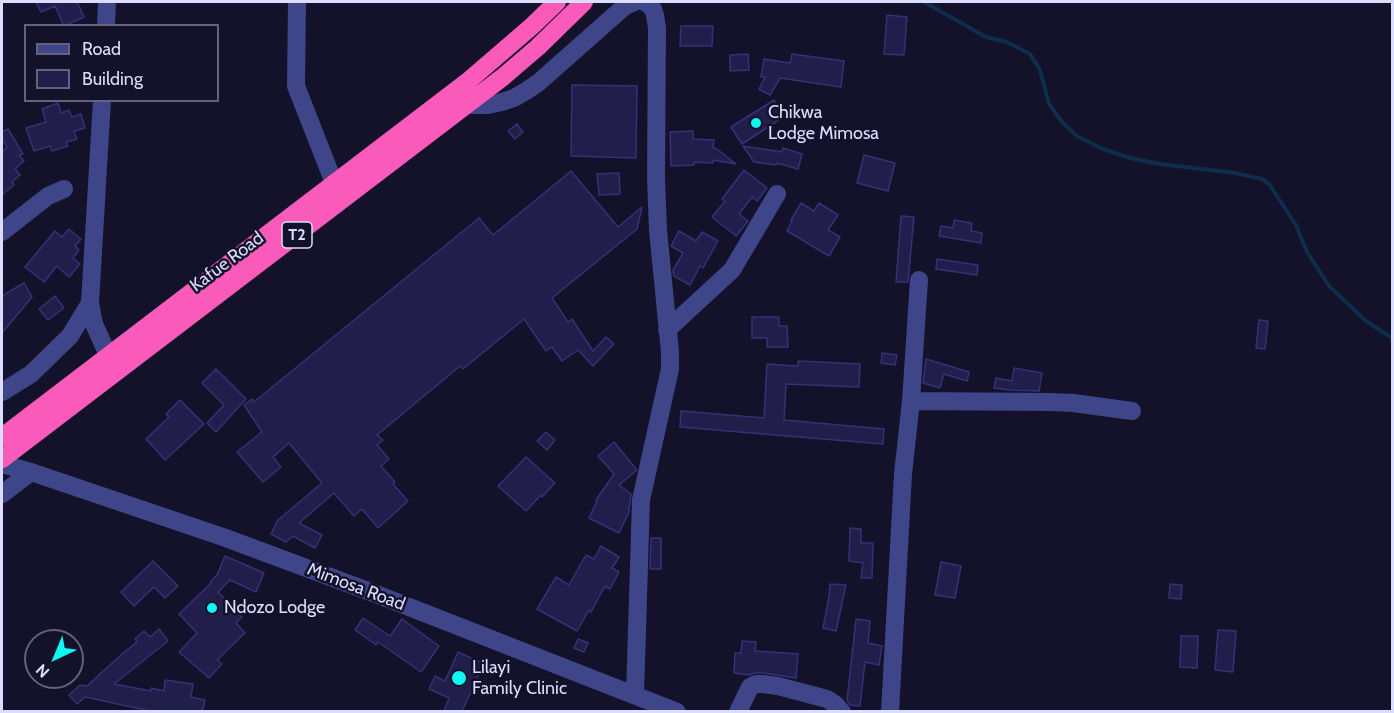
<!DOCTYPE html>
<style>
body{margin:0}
#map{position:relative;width:1394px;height:713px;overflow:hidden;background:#13122a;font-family:Cabin,sans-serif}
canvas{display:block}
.frame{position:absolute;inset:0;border:3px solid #dcddfe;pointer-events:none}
.legend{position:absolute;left:24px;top:24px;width:195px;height:78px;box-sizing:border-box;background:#13122a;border:2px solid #63637f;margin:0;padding:8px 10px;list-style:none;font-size:18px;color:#dcddfe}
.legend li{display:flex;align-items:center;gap:12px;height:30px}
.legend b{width:30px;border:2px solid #63637f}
.north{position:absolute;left:24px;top:629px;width:60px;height:60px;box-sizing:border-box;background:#13122a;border:2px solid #63637f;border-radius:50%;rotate:224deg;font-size:16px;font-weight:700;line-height:24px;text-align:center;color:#dcddfe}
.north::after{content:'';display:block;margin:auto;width:21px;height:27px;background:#0ef8f2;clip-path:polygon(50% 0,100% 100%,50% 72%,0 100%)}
</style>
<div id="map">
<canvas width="1394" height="713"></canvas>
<div class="frame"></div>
<ul class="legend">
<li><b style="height:8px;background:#3e4588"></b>Road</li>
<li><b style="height:16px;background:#221e4b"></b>Building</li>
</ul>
<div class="north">N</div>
</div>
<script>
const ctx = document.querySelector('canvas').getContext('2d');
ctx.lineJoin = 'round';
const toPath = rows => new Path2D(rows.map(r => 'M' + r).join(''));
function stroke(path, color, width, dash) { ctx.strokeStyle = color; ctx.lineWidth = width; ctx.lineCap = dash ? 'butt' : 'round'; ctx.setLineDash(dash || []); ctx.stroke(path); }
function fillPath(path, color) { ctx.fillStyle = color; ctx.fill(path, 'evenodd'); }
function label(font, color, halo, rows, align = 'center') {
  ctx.font = font + ' Cabin,sans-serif'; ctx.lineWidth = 5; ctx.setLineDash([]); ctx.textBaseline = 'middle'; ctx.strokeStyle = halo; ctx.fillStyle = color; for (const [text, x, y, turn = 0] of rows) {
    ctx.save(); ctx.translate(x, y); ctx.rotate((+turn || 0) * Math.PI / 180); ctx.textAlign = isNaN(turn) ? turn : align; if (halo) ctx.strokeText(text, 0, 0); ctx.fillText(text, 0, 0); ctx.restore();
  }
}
const stream = toPath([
 [924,2,986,37,1007,42,1030,54,1040,70,1049,104,1062,122,1077,136,1103,149,1130,158,1160,164,1235,173,1262,179,1269,184,1296,225,1307,252,1329,286,1366,321,1392,338]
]);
const building = toPath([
 [36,2,77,2,84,17,64,26,55,6,41,12,36,2],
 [887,15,907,17,904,55,884,54,887,15],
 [681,26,713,26,712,46,680,46,681,26],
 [748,54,749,70,730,71,730,55,748,54],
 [792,54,844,61,841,87,780,78,770,95,759,89,765,77,761,77,764,59,790,63,792,54],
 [572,85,637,86,636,158,571,156,572,85],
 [774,100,785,116,742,144,731,127,774,100],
 [58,103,61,113,69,110,72,117,81,114,85,128,74,131,77,139,66,142,68,146,52,151,50,146,34,151,26,128,46,122,42,109,58,103],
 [517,124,523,132,515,139,508,131,517,124],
 [8,129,23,154,19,155,24,161,15,169,20,175,12,182,14,185,2,195,2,152,7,147,2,138,2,132,8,129],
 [693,131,693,139,714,140,713,148,717,149,736,164,713,160,713,163,694,162,694,165,671,166,670,132,693,131],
 [743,146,782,152,783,148,802,154,798,169,777,163,776,165,754,162,743,146],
 [864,155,895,163,888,191,857,183,864,155],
 [744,170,767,188,757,201,752,197,739,214,748,221,736,236,712,217,725,201,722,199,744,170],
 [571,171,618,227,642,207,637,229,552,298,568,322,572,319,593,351,606,337,614,344,593,366,578,350,562,361,552,347,546,351,524,319,463,369,460,366,377,435,383,440,377,445,389,459,381,466,395,482,393,484,408,501,378,528,362,509,354,516,334,493,299,523,322,535,315,548,293,536,286,542,271,534,278,520,322,483,289,443,273,457,281,467,263,482,237,452,262,432,244,405,252,399,254,402,479,218,493,235,571,171],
 [619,173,620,194,599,195,597,174,619,173],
 [801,203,814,211,819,203,838,215,828,230,840,237,829,256,787,231,792,221,791,220,801,203],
 [901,216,914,217,908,282,896,282,901,216],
 [954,220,972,223,971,231,982,233,981,243,939,236,941,226,953,228,954,220],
 [69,229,81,239,75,246,79,250,73,258,80,264,69,277,57,266,44,282,25,267,55,231,62,237,69,229],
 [679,231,696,241,702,232,718,241,703,268,700,266,690,285,674,276,673,270,683,253,671,246,679,231],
 [937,259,978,265,977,275,936,269,937,259],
 [24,283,32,297,2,333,2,296,24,283],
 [55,296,64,308,48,320,39,309,55,296],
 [752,317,779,317,779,326,787,326,788,347,767,347,767,338,752,338,752,317],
 [1259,320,1268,321,1265,349,1256,348,1259,320],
 [882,353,897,355,895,365,881,363,882,353],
 [926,359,969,372,967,381,944,374,940,388,923,383,926,359],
 [798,361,860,364,859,387,786,384,784,420,884,429,883,444,680,427,681,411,764,418,767,364,798,366,798,361],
 [1014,368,1042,373,1039,391,1010,390,994,388,996,378,1012,381,1014,368],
 [216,369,246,399,216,432,207,423,224,405,202,383,216,369],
 [180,400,204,424,165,460,146,439,169,417,166,414,180,400],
 [546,432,555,440,547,450,537,441,546,432],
 [614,442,636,469,636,471,619,485,631,494,630,505,628,508,629,508,629,512,619,533,589,518,597,501,596,500,614,474,598,456,614,442],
 [526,457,555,483,542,497,541,495,526,511,498,486,526,457],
 [850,528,861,529,861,543,873,543,872,578,861,578,863,563,849,561,850,528],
 [651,538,661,538,661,569,650,569,651,538],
 [601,546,619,557,612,568,619,572,610,589,605,586,591,612,589,610,577,631,537,609,556,577,569,585,586,555,594,559,601,546],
 [225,556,264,573,256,592,230,580,218,592,242,617,236,623,245,633,217,660,222,664,209,678,179,652,197,633,179,614,211,583,210,582,217,575,225,556],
 [153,561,178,586,165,598,154,587,134,606,121,592,153,561],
 [941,562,961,566,955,598,935,595,941,562],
 [830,584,846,585,836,631,823,628,829,597,830,584],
 [1170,584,1182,585,1181,599,1169,598,1170,584],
 [363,618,390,636,402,619,439,646,421,672,378,642,376,645,355,630,363,618],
 [856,619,870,621,868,643,882,646,879,665,865,662,860,706,850,705,847,700,856,619],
 [159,629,168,641,114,684,151,691,151,688,164,691,165,680,193,684,191,697,205,700,203,709,200,711,150,711,85,697,77,704,69,695,80,685,87,686,122,654,137,642,135,639,144,631,150,637,159,629],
 [1218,630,1236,631,1233,672,1215,670,1218,630],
 [1181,636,1198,636,1197,668,1180,667,1181,636],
 [578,639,588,643,584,652,574,648,578,639],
 [742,641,756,642,755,651,798,654,796,678,764,673,755,673,749,675,734,673,735,653,741,653,742,641],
 [458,652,484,664,462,711,444,711,449,698,429,689,435,676,445,681,458,652]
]);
const minor = toPath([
 [297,2,296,86,334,183],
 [106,26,107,2],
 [102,100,90,303,94,324,108,355],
 [467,105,488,105,502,102,514,98,526,91,538,83,625,6,635,2],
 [2,232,48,196,64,189],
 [667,330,732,270,777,194],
 [2,392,31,374,70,336,90,303],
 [911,401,1050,402,1073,403,1132,411],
 [2,464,31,472,223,537,376,594,677,712],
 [2,494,31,472],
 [635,695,641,500,670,369,670,352,658,230,656,179,657,28,655,15,653,9,648,4,644,2],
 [738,712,750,687,756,684,763,684,778,686,827,699,836,705,842,712],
 [890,712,903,474,911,401,919,280]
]);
const highway = toPath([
 [2,437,467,82,532,26,557,2],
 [2,459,503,77,538,47,584,2]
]);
const markers = [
 [756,123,6,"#0ef8f2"],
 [212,608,6,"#0ef8f2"],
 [459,678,8,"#0ef8f2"]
];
const shields = [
 [297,235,30]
];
const shieldNames = [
 ["T2",297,235]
];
const poiNames = [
 ["Chikwa",768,113],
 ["Lodge Mimosa",768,134],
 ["Ndozo Lodge",224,608],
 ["Lilayi",472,668],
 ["Family Clinic",472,689]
];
const streetNames = [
 ["Kafue Road",227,262,-37],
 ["Mimosa Road",356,587,21]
];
stroke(stream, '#0f2d4d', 4);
fillPath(building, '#221e4b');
stroke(building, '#363176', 1.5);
stroke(minor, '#3e4588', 18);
stroke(highway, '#fa5bbb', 18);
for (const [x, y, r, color] of markers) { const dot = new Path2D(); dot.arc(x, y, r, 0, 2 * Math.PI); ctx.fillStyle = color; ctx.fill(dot); stroke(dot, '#13122a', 2); }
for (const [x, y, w] of shields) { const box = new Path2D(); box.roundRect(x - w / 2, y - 13, w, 26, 4.5); ctx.fillStyle = '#13122a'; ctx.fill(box); stroke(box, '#dcddfe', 1.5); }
label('bold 16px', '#dcddfe', null, shieldNames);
label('18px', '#dcddfe', '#13122a', poiNames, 'left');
label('18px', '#dcddfe', '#13122a', streetNames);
</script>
